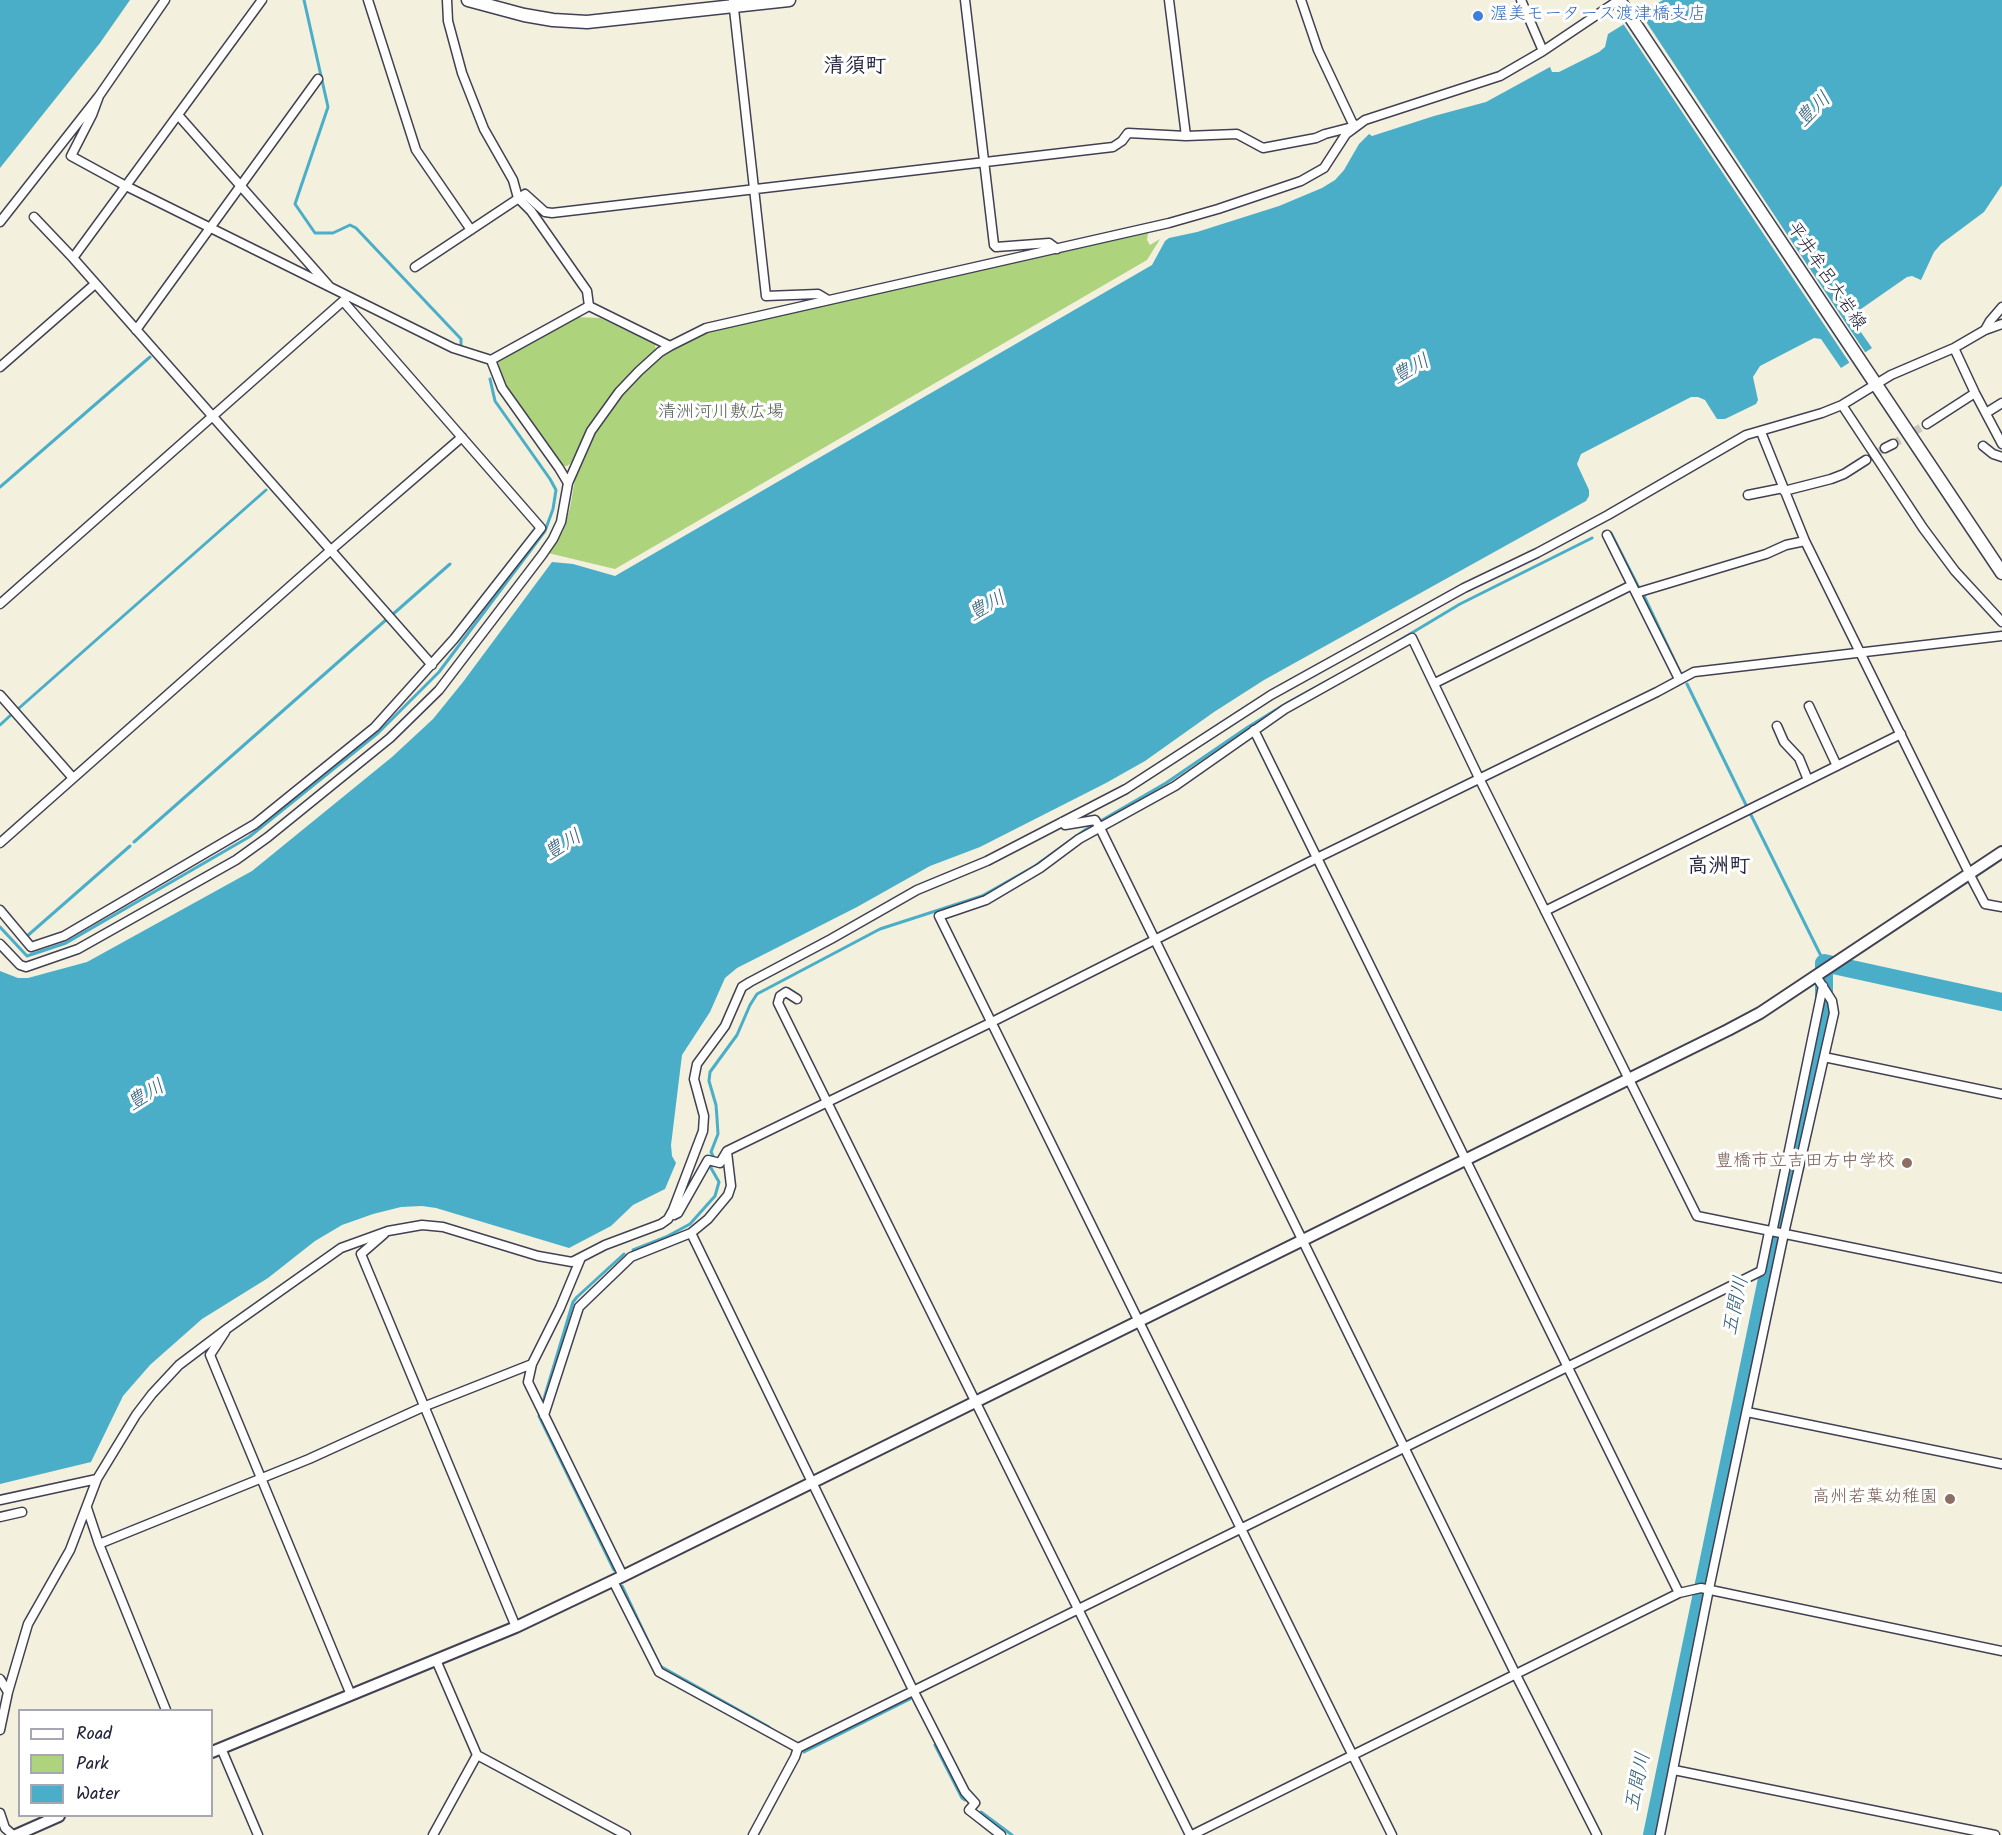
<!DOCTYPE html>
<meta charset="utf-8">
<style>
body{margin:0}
#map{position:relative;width:2002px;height:1835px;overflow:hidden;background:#f3f0dd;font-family:Kalam,sans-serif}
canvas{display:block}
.legend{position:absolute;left:18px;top:1709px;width:195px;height:108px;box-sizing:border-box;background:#fff;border:2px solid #a7a7b1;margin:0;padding:8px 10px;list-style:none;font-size:18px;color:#22223b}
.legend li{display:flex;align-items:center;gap:12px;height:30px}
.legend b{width:30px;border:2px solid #a7a7b1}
</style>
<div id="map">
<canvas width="2002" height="1835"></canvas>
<ul class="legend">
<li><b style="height:8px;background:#fff"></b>Road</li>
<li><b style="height:16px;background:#add37d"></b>Park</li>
<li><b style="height:16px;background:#4aaec9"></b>Water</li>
</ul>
</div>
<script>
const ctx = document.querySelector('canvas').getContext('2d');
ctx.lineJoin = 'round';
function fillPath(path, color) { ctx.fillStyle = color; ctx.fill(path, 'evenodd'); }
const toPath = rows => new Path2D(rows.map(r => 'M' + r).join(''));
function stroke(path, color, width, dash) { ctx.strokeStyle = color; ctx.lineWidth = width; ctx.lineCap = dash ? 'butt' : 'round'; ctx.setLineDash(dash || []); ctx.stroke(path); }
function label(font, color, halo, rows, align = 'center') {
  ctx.font = font + ' Kalam,"Klee One",sans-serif'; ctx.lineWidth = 6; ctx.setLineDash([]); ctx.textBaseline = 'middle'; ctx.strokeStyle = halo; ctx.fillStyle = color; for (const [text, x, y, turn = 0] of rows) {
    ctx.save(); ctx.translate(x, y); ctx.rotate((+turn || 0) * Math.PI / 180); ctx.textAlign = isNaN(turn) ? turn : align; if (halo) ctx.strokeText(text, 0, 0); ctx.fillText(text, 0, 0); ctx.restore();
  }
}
const green = toPath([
 [1148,233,1147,240,1150,245,1160,239,1147,260,615,569,548,553,563,531,570,508,577,467,596,428,612,405,654,361,679,345,712,330],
 [575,317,600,318,655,344,656,352,588,430,571,463,567,466,564,466,506,388,498,362]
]);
const water = toPath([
 [0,0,130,0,100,43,0,168],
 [1663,0,2002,0,2002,185,1984,212,1941,244,1934,252,1921,280,1912,276,1907,277,1861,309,1855,318,1856,325,1872,348,1841,368,1821,339,1814,338,1760,366,1753,377,1758,400,1756,404,1725,419,1717,419,1705,400,1698,397,1691,397,1581,454,1577,464,1589,490,1589,496,1586,501,1264,680,1214,712,1145,761,1106,783,980,847,930,866,857,907,737,968,725,978,710,1012,682,1055,671,1145,672,1156,676,1163,665,1189,633,1205,611,1226,569,1248,436,1208,422,1206,401,1207,373,1214,342,1225,315,1241,268,1278,202,1319,150,1365,123,1396,91,1462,0,1484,0,971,18,978,28,978,87,962,252,871,392,757,433,719,463,682,552,562,573,564,615,576,1152,265,1165,241,1169,238,1197,232,1279,206,1322,188,1335,180,1344,170,1359,144,1369,134,1372,136,1434,116,1486,102,1550,67,1552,72,1559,72,1599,52,1605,47,1608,34]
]);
const pier = toPath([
 [1639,11,1867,355,1851,365,1622,22]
]);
const stream = toPath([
 [304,0,328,107,295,204,315,233,333,233,350,225,356,228,461,339,461,346],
 [0,487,150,357],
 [1611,533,1639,588],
 [1644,596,1679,670],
 [392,615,450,564],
 [1395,643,1460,604,1592,538],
 [1687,684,1747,807],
 [18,709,266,490],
 [0,725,12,714],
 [1751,815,1822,958],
 [134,842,387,619],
 [0,927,27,956,66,943,249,837,378,733,439,672,545,531,553,509,556,490,550,479,495,401,490,379],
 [26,937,130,846],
 [633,1250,666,1237,690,1224,715,1196,719,1182,711,1168,714,1158,711,1152,718,1134,717,1118,716,1105,709,1081,710,1072,737,1035,750,1005,757,994,880,929,982,896,1035,866,1085,830,1166,783,1248,727,1287,703,1329,680],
 [543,1402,573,1302,577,1297,624,1254],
 [539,1416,614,1570],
 [622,1586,657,1660],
 [660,1666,769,1727],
 [935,1745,962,1798,965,1800],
 [804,1752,910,1699],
 [981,1812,1012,1835]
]);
const river = toPath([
 [1652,1835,1824,1003,1824,963,2002,1002]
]);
const minorTunnel = toPath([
 [1893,444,1927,424],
 [1866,460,1885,448]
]);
const minor = toPath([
 [368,0,416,150,471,230],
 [447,0,448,21,462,73,484,129,513,180,518,198,531,211,587,291,589,306,670,346],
 [733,0,766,296,818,294,828,300],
 [965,0,994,245,996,247,1049,243,1057,249],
 [1169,0,1186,136],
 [1521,0,1543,51],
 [99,96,92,115,71,156,126,186,453,348,491,360,589,306],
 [178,115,329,286],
 [34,217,73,258,432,665],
 [0,222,99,96,165,0],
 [73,258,262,0],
 [415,267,525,194,545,212,552,213,1113,147,1122,141,1128,133,1186,136,1237,134,1263,148,1316,138,1325,134,1356,126,1352,122,1318,50,1301,0],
 [136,330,318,79],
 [1985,330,1990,321,2002,307],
 [1954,348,1975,393,2002,444],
 [491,360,502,388,559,468,568,483],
 [0,367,95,284],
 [1842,405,1923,528,1955,571,2002,622],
 [1986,413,2002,403],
 [1927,424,1975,393],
 [1761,432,1805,541,1973,881,1985,904,2002,907],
 [1983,446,1993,454,2002,457],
 [1885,448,1893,444],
 [1784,491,1831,479,1844,474,1866,460],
 [1748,495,1783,488],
 [1607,535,1679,679],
 [1636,593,1766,554,1786,545,1805,541],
 [0,604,343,301],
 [1435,683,1632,585],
 [0,695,73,778],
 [1809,706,1837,766],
 [1777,726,1784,742,1799,758,1808,780],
 [1254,730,1679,1593],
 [1062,822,1065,825,1095,820,1100,828,1516,1675,1597,1835],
 [0,843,331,550,462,437],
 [0,910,31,947,64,936,255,824,375,727,454,639,541,528,343,301,348,297],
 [1545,911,1901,734],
 [0,944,20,965,26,967,78,949,236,860,268,837,390,738,439,690,542,555,553,539,561,522,568,483,591,431,619,392,639,371,660,352,670,346,706,328,1169,223,1218,209,1301,181,1324,168,1346,134,1365,120,1500,76,1543,51,1619,0],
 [797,999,786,992,780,996,778,1003,1190,1835],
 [1824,1057,2002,1094],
 [674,1215,678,1213,708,1160,720,1163,727,1151,990,1023,1317,858,1657,692,1694,672,2002,636],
 [691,1233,913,1690,965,1792,975,1803,969,1810,1001,1835],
 [384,1234,361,1254,516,1627],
 [580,1260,560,1308,532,1364,528,1382,623,1576],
 [225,1332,210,1355,351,1695],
 [1747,1412,2002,1464],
 [544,1415,579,1307,631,1257,691,1233,708,1219,728,1195,731,1186,727,1152],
 [0,1500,97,1479,136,1415,152,1394,179,1365,228,1328,341,1248,388,1231,422,1225,443,1227,538,1256,572,1262,605,1245,661,1224,668,1219,673,1210,703,1131,704,1116,694,1079,697,1064,725,1026,742,987,750,982,831,939,917,890,987,861,1126,789,1271,695,1464,588,1537,553,1608,515,1746,435,1822,413,1842,405,1891,375,1954,348,1985,330,2002,324],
 [87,1508,99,1544,166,1710],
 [0,1517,22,1512],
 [99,1544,309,1459,423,1407,532,1364],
 [613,1581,659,1672,798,1748],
 [436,1660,477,1755,626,1835],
 [0,1679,8,1692],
 [0,1730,8,1692,28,1624,70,1550,97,1479],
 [221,1748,258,1835],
 [1674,1770,1995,1835],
 [0,1813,5,1828,13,1835],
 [433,1835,477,1755],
 [753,1835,795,1757,798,1748,1761,1271,1769,1232,1773,1228,1823,986],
 [1192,1835,1679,1593,1701,1588,2002,1651],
 [1392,1835,939,916,986,900,1040,868,1079,839,1175,786,1285,709,1412,638,1479,778,1697,1216,2002,1278],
 [1660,1835,1709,1589,1783,1238,1834,1013,1832,1001,1816,976]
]);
const tertiary = toPath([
 [212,1752,516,1627,623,1576,1728,1030,1760,1013,2002,852],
 [16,1835,59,1816]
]);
const secondary = toPath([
 [468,0,524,15,553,20,587,22,789,0],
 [1619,0,2002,573]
]);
const markers = [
 [1478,16,6,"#3f7fe0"],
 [1907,1163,6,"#8d6e63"],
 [1950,1499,6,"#8d6e63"]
];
const shopNames = [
 ["渥美モータース渡津橋支店",1490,16]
];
const streetNames = [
 ["平井牟呂大岩線",1825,277,56]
];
const parkNames = [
 ["清洲河川敷広場",721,414]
];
const educationNames = [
 ["豊橋市立吉田方中学校",1895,1163],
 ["高州若葉幼稚園",1938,1499]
];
const waterNames = [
 ["豊川",1815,111,-44],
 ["豊川",1412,371,-29],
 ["豊川",988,608,-29],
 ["豊川",564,847,-31],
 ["豊川",147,1097,-31],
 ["五間川",1738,1306,-78],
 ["五間川",1640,1782,-78]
];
const quarterNames = [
 ["清須町",855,68],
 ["高洲町",1719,868]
];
fillPath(green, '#add37d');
fillPath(water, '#4aaec9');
fillPath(pier, '#f3f0dd');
stroke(stream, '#4aaec9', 3);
stroke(river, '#4aaec9', 18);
stroke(minorTunnel, '#c9c7bd', 8, [8, 4]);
stroke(minor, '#414153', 11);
stroke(tertiary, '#414153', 14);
stroke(secondary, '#414153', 15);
stroke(minor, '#fff', 8);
stroke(tertiary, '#fff', 10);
stroke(secondary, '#fff', 12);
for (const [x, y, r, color] of markers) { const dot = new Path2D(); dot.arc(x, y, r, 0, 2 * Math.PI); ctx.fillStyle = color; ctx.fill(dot); stroke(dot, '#fff', 2); }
label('18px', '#366cbe', '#fff', shopNames, 'left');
label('18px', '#22223b', '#fff', streetNames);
label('18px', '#536052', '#fff', parkNames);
label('18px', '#785e54', '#fff', educationNames, 'right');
label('italic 20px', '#34617b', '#fff', waterNames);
label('bold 21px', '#22223b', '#fff', quarterNames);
</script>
